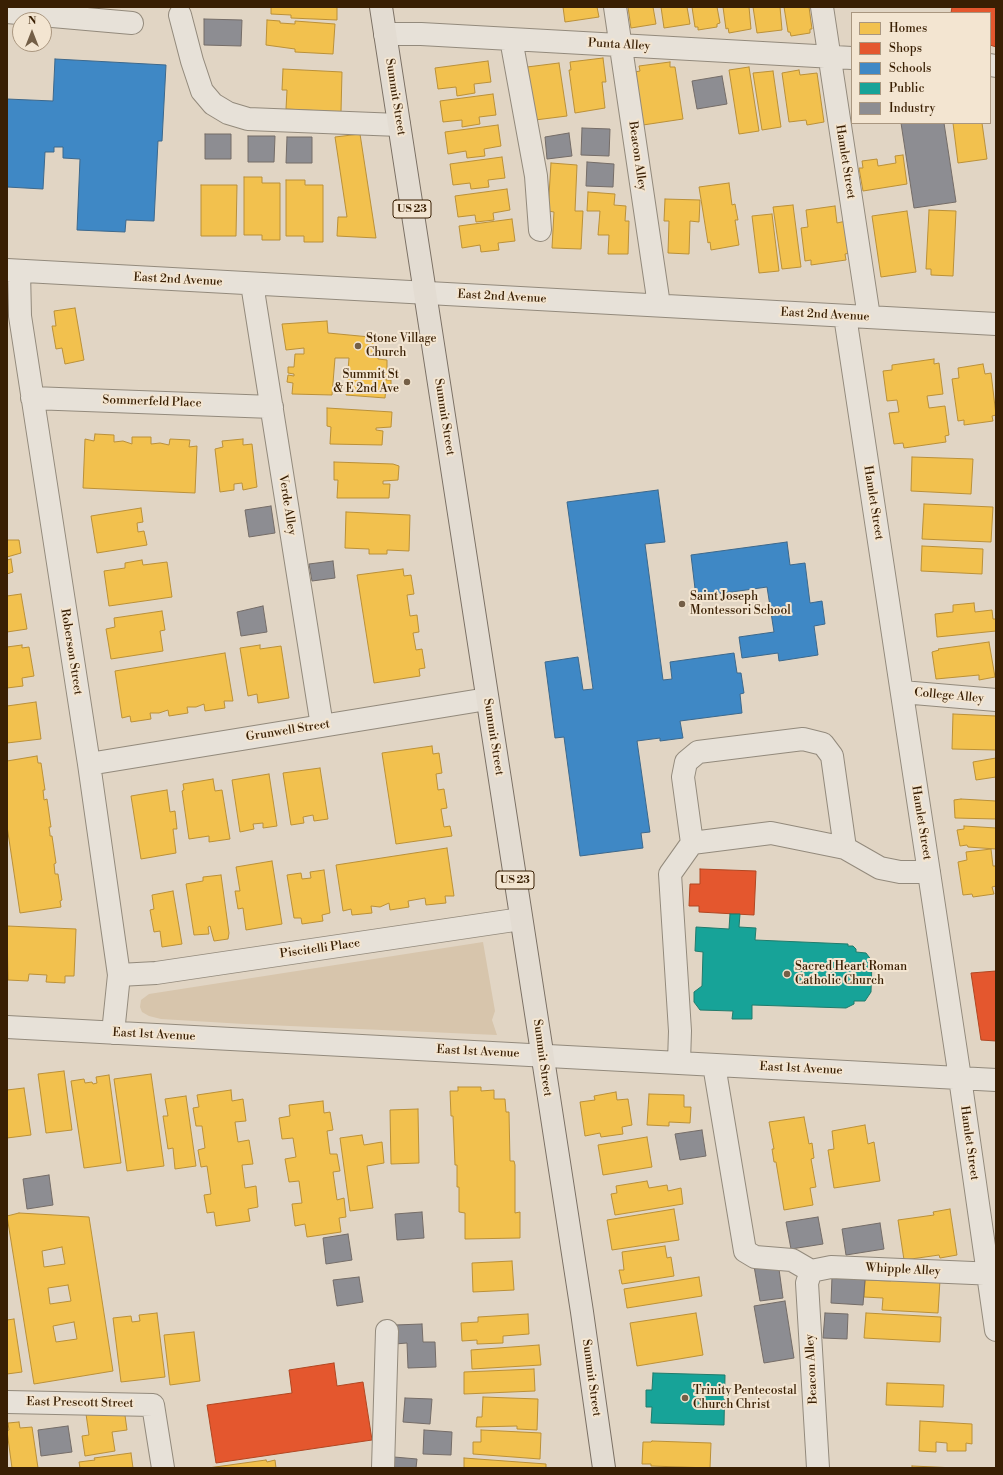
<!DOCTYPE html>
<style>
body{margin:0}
#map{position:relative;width:1003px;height:1475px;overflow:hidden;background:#e1d5c4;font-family:"Libre Bodoni",serif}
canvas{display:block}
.frame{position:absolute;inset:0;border:8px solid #391f03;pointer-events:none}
.legend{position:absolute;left:851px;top:12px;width:140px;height:112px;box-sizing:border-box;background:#f3e5d1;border:1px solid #a9967f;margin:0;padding:5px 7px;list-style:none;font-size:12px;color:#391f03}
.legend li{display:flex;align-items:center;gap:8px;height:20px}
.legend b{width:20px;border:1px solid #a9967f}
.north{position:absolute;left:12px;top:12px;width:40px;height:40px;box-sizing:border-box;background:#f3e5d1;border:1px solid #a9967f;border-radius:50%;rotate:0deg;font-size:11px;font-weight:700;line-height:16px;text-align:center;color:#391f03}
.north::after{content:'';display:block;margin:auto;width:14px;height:18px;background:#745f47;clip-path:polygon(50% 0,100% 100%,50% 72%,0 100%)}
</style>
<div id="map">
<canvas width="1003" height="1475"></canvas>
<div class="frame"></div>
<ul class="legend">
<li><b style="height:11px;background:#f2c14e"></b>Homes</li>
<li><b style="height:11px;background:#e4572e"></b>Shops</li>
<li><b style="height:11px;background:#3f88c5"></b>Schools</li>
<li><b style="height:11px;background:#17a398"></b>Public</li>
<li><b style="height:11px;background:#8d8d92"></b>Industry</li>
</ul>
<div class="north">N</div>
</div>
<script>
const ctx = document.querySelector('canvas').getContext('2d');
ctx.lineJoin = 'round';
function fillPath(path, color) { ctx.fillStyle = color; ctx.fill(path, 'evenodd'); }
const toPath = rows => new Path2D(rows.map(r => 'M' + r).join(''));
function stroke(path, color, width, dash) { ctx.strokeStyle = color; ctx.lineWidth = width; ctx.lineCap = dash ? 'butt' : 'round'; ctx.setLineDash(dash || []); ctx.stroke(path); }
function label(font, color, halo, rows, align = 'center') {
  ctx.font = font + ' "Libre Bodoni",serif'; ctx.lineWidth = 4; ctx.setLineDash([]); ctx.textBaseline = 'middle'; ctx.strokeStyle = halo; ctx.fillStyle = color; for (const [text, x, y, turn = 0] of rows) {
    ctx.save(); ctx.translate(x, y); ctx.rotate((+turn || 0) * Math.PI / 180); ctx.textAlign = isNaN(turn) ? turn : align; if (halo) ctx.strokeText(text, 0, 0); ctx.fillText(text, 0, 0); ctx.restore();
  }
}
const green = toPath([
 [483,942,495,1011,492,1020,497,1035,244,1024,161,1019,149,1016,142,1012,140,1007,141,1000,149,994]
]);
const homes = toPath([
 [271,7,337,7,337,20,291,18,291,15,271,14,271,7],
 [563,7,597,7,599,17,565,22,563,7],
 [628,7,653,7,656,24,631,28,628,7],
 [661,7,687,7,690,24,664,28,661,7],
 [692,7,717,7,720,23,717,24,717,27,698,30,698,27,695,27,692,7],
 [723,7,749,7,751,29,729,33,728,28,726,29,723,7],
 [753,7,780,7,782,30,757,33,753,7],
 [784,7,809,7,812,29,810,29,810,33,791,36,790,32,788,32,784,7],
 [267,20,280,21,280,23,295,24,295,21,335,24,333,54,295,52,295,49,266,45,267,20],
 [603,58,606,82,602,82,605,108,575,113,569,70,571,70,570,62,603,58],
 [488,61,491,82,474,84,475,93,457,96,456,87,438,89,435,68,488,61],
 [670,62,670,67,675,67,683,119,643,125,635,72,640,71,639,66,670,62],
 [559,63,567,116,535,120,527,67,559,63],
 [749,67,759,131,739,134,729,70,749,67],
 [283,69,342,72,341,112,286,109,287,90,282,90,283,69],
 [799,70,800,75,817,73,824,122,807,125,806,120,789,122,782,73,799,70],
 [773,71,781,127,762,130,753,73,773,71],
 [493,94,496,115,479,117,480,124,462,127,462,120,443,122,440,101,493,94],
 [953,123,982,123,987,159,958,163,953,123],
 [498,125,501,146,484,149,485,156,467,158,466,151,448,154,445,132,498,125],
 [360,134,376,238,337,236,338,217,347,217,335,137,360,134],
 [903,155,907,184,863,191,859,168,863,168,862,161,877,159,878,166,896,163,895,156,903,155],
 [502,157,505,178,488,180,489,187,471,189,470,183,453,185,450,164,502,157],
 [551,163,577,165,575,211,583,211,581,249,552,248,554,212,548,211,551,163],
 [244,177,262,177,262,183,280,183,280,240,262,240,262,235,244,235,244,177],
 [286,180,305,180,305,185,323,185,323,242,304,242,304,236,286,236,286,180],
 [729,183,732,205,735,204,738,220,735,220,739,245,711,250,710,242,708,243,699,187,729,183],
 [201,185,237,185,236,236,201,236,201,185],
 [507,189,510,210,493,213,494,220,476,222,475,215,458,217,455,196,507,189],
 [588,192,615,194,614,205,626,206,625,221,629,221,628,254,608,254,609,235,598,235,600,211,587,211,588,192],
 [665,199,700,200,699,222,690,221,689,254,668,253,669,221,664,221,665,199],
 [793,205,801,267,782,269,773,207,793,205],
 [835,206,837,223,846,221,850,253,845,254,846,260,811,265,811,260,805,261,801,228,808,227,806,210,835,206],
 [929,210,956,211,953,276,931,275,931,269,926,269,929,210],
 [907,211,916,272,881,277,872,216,907,211],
 [772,214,779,271,759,273,752,216,772,214],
 [512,219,515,241,498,243,499,250,481,252,480,245,462,248,459,226,512,219],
 [75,308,84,360,65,364,62,348,56,349,52,326,56,326,54,311,75,308],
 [327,321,328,333,370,337,375,342,378,349,378,359,387,360,387,372,392,372,391,379,386,379,386,380,391,380,391,388,386,387,385,398,346,395,349,358,335,358,332,395,292,394,293,383,287,382,288,375,294,376,294,374,288,373,288,367,294,367,295,354,304,354,304,348,286,350,282,324,327,321],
 [934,359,934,364,939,363,943,394,927,396,929,408,945,406,949,435,945,436,946,442,904,448,903,443,894,444,889,413,899,412,897,400,887,401,883,371,892,370,892,365,934,359],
 [983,364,985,374,991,373,996,415,992,416,993,421,964,425,964,420,958,421,952,379,959,378,958,368,983,364],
 [327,408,392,412,391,427,376,428,376,430,383,431,382,445,330,444,331,427,327,426,327,408],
 [95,434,114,435,114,442,123,441,132,444,132,437,151,437,151,444,160,443,169,445,170,439,190,440,189,447,197,446,195,493,83,488,85,439,94,441,95,434],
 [243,439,243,445,252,444,257,487,243,490,242,483,234,484,234,490,220,492,215,449,223,447,222,441,243,439],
 [912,457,973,459,971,494,911,491,912,457],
 [334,462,393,464,399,466,398,480,383,481,383,484,390,484,389,498,337,498,338,480,334,480,334,462],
 [924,504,993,507,991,542,922,539,924,504],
 [141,508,143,522,137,523,138,532,144,531,147,545,97,553,91,516,141,508],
 [346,512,410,515,409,551,387,550,387,554,369,554,369,549,345,548,346,512],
 [7,540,19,540,21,553,7,557,7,540],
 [922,546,983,549,982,574,921,571,922,546],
 [11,559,13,572,7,574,7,560,11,559],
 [142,560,143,565,167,562,172,597,109,606,104,571,125,568,125,563,142,560],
 [403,569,404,576,411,575,414,594,407,595,410,616,417,615,419,632,413,633,416,650,422,649,425,668,419,669,420,676,374,683,357,575,403,569],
 [21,594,27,629,7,632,7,596,21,594],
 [974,603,975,612,992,610,993,619,996,619,996,631,937,637,935,614,953,612,953,605,974,603],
 [162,611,165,630,160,631,163,651,111,659,106,629,115,627,114,618,162,611],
 [989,642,995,677,979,680,979,675,936,679,932,652,939,650,938,649,989,642],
 [22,645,22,648,29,647,34,676,22,678,23,686,7,688,7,647,22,645],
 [260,645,260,649,281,646,289,698,258,703,257,694,248,696,240,648,260,645],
 [225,653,233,701,224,701,225,708,205,711,204,704,196,707,187,707,188,713,169,716,168,710,159,713,150,713,151,719,131,722,130,716,122,718,115,671,225,653],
 [36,702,41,739,7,743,7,706,36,702],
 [953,714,996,716,996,750,952,749,953,714],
 [432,746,433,754,439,753,442,773,436,774,438,790,444,789,447,808,441,809,444,827,450,826,452,836,396,844,382,753,432,746],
 [37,756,38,763,41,763,45,790,43,790,44,800,47,799,51,827,49,827,50,834,50,836,52,836,56,863,54,864,55,874,58,874,62,900,60,901,61,907,20,913,7,826,7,761,37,756],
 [996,758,996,777,976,780,973,762,996,758],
 [320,768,328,819,314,821,313,815,303,817,304,823,291,825,283,773,320,768],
 [269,774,277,826,263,828,263,823,253,824,254,829,240,832,232,780,269,774],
 [213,779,215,791,222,790,230,839,209,842,209,836,189,839,182,791,184,790,183,784,213,779],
 [167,790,170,812,175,811,177,829,173,829,176,853,141,859,131,796,167,790],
 [961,799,996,801,996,819,955,818,954,800,961,799],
 [964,826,996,828,996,849,968,847,967,845,960,846,957,830,964,829,964,826],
 [447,848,454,896,445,896,446,903,426,905,425,898,408,901,409,907,390,910,389,903,380,907,371,906,372,913,352,915,351,909,343,911,336,865,447,848],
 [991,849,993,866,996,866,996,886,992,887,994,894,973,897,972,894,963,895,958,862,967,860,966,852,991,849],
 [272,861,282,924,246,930,243,908,238,909,235,891,240,891,236,867,272,861],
 [324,870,330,913,322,915,323,921,302,924,301,918,294,918,287,875,301,873,302,879,311,878,310,872,324,870],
 [221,875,229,933,228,939,214,941,210,926,208,927,209,934,194,935,186,884,203,881,203,877,221,875],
 [173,891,182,944,162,947,160,931,154,932,150,910,154,909,152,895,173,891],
 [7,926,76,929,74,976,65,976,65,983,46,982,47,975,29,974,28,981,8,980,7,926],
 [64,1071,72,1130,46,1133,38,1074,64,1071],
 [151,1074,164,1166,127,1171,114,1079,151,1074],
 [109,1075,121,1163,84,1168,71,1081,84,1079,85,1083,92,1082,93,1084,97,1083,96,1077,109,1075],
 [458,1087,481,1087,481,1091,494,1090,494,1099,505,1099,506,1112,509,1112,510,1161,514,1161,515,1165,515,1213,520,1212,520,1238,465,1239,465,1213,459,1212,459,1187,457,1187,457,1165,455,1165,453,1116,451,1116,450,1091,458,1091,458,1087],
 [24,1088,31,1135,7,1138,7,1090,24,1088],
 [231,1090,232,1101,243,1099,246,1121,235,1122,238,1142,249,1140,253,1164,242,1165,245,1188,256,1186,258,1207,248,1209,250,1221,216,1226,214,1212,207,1213,204,1195,211,1194,207,1166,201,1167,198,1150,205,1148,202,1126,196,1126,193,1108,199,1107,197,1095,231,1090],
 [616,1092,617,1100,628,1099,632,1125,622,1127,623,1134,601,1137,600,1133,585,1136,580,1102,595,1100,594,1096,616,1092],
 [649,1094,684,1095,684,1107,691,1107,690,1123,669,1122,669,1126,647,1125,649,1094],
 [186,1096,196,1166,175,1169,173,1148,168,1149,163,1116,168,1116,165,1099,186,1096],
 [323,1101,324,1113,330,1112,333,1130,327,1131,330,1154,337,1154,340,1171,333,1172,337,1200,344,1198,346,1217,339,1218,341,1232,307,1237,305,1224,295,1226,292,1204,302,1203,299,1181,289,1182,285,1159,296,1157,293,1138,282,1139,279,1118,290,1116,289,1105,323,1101],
 [418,1109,419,1163,391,1164,390,1110,418,1109],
 [804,1117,809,1144,812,1143,814,1158,811,1159,816,1187,810,1188,813,1205,784,1210,776,1162,774,1162,772,1149,774,1149,769,1122,804,1117],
 [865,1125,868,1144,874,1142,880,1181,834,1188,828,1150,834,1149,832,1131,865,1125],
 [362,1135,364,1145,382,1142,384,1163,367,1166,373,1208,350,1211,340,1138,362,1135],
 [647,1137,652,1167,603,1175,598,1145,647,1137],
 [647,1181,649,1188,667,1185,668,1191,681,1188,683,1204,615,1215,611,1194,617,1193,616,1186,647,1181],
 [674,1209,679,1240,612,1250,607,1220,674,1209],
 [950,1209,957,1255,940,1258,939,1255,904,1260,898,1220,934,1215,933,1212,950,1209],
 [19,1213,89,1217,113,1371,34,1384,7,1216,19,1213],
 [62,1247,65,1264,44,1267,42,1251,62,1247],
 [68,1285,71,1301,50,1304,48,1288,68,1285],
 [74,1322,77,1339,56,1342,53,1326,74,1322],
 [665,1246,667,1258,671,1257,674,1276,622,1284,619,1270,624,1270,622,1252,665,1246],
 [512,1261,514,1290,473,1292,472,1263,512,1261],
 [699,1277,702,1296,627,1308,624,1289,699,1277],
 [892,1277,940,1280,938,1313,882,1310,883,1298,864,1297,865,1280,891,1281,892,1277],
 [157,1313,165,1377,121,1382,113,1318,131,1316,132,1322,140,1321,139,1315,157,1313],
 [696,1313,703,1355,637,1366,630,1323,696,1313],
 [866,1313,941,1317,940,1342,864,1338,866,1313],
 [528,1314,529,1334,503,1336,503,1343,477,1344,477,1340,462,1341,461,1323,478,1322,478,1317,528,1314],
 [14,1319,22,1372,7,1374,7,1320,14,1319],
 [194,1332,200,1381,170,1385,164,1335,194,1332],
 [539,1345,541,1365,472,1369,471,1350,539,1345],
 [534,1369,535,1391,464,1394,464,1372,534,1369],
 [887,1383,944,1385,943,1407,886,1405,887,1383],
 [483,1397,538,1399,537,1430,517,1429,517,1426,476,1427,477,1417,482,1417,483,1397],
 [124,1408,127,1430,112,1432,115,1451,85,1456,82,1436,89,1435,86,1414,124,1408],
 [920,1421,972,1424,972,1444,966,1443,966,1451,947,1451,947,1443,936,1442,936,1452,919,1451,920,1421],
 [19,1422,20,1428,32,1427,38,1468,12,1468,7,1431,9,1430,8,1423,19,1422],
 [481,1430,541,1433,540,1459,473,1454,473,1442,481,1442,481,1430],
 [652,1441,711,1443,710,1468,651,1466,651,1464,642,1464,643,1442,651,1442,652,1441],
 [131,1453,133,1468,80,1468,79,1462,95,1460,94,1458,131,1453],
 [464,1458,546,1464,546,1468,464,1468,464,1458],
 [266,1460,267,1462,275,1460,276,1468,208,1468,266,1460],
 [912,1466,956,1468,912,1468,912,1466]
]);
const shops = toPath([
 [952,7,996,7,996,47,990,45,990,13,951,13,952,7],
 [700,869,756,871,754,915,699,912,699,906,689,906,690,884,700,884,700,869],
 [996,971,996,1041,981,1040,971,973,996,971],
 [334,1363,337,1386,363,1382,372,1440,216,1463,207,1405,292,1393,289,1370,334,1363]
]);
const schools = toPath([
 [55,59,166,65,162,141,158,141,154,221,126,220,125,232,77,230,80,159,63,158,63,147,54,147,54,152,45,152,43,189,7,187,7,99,53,101,55,59],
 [658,490,665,542,645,544,663,680,672,679,670,662,734,653,737,673,741,673,744,693,740,694,742,713,680,721,683,738,660,741,660,738,637,741,650,832,641,833,643,848,580,856,564,737,555,738,545,662,578,657,583,690,593,689,567,502,658,490],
 [787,542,790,565,805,563,810,603,822,601,825,624,814,626,818,655,779,661,778,653,742,658,739,637,774,632,767,587,696,597,691,555,787,542]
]);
const public = toPath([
 [730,914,740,914,739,927,756,928,755,940,848,944,848,946,853,946,856,949,856,952,866,953,872,961,871,992,865,1001,854,1001,854,1004,846,1008,752,1005,752,1019,732,1019,733,1011,700,1010,694,1002,694,992,702,986,703,952,695,951,696,927,729,929,730,914],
 [653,1373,725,1375,724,1425,651,1423,652,1407,646,1407,646,1390,652,1390,653,1373]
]);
const industry = toPath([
 [204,19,242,20,241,46,204,45,204,19],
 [722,76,727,104,697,109,692,81,722,76],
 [901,123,944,123,956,202,914,208,901,123],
 [582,128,610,129,609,156,581,155,582,128],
 [569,133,572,156,547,159,545,137,569,133],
 [205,134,231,134,231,159,205,159,205,134],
 [248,136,275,136,274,162,248,162,248,136],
 [287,137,312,137,312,163,286,163,287,137],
 [587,162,614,164,613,187,586,186,587,162],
 [271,506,275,533,249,537,245,510,271,506],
 [333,561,335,578,312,581,309,564,333,561],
 [263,606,267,632,241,636,237,612,263,606],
 [702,1130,706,1156,680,1160,675,1134,702,1130],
 [49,1175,53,1205,27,1209,23,1179,49,1175],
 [422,1212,424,1238,397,1240,395,1214,422,1212],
 [818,1217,823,1244,791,1249,786,1222,818,1217],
 [880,1223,884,1249,846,1255,842,1229,880,1223],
 [348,1234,352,1260,326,1264,323,1238,348,1234],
 [778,1262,783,1298,760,1301,754,1266,778,1262],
 [359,1277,363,1302,337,1306,333,1280,359,1277],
 [832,1277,865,1280,863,1305,831,1303,832,1277],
 [785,1301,794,1358,764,1363,754,1306,785,1301],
 [825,1313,848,1314,847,1339,823,1338,825,1313],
 [422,1324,423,1342,435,1342,436,1367,408,1368,407,1343,395,1344,395,1325,422,1324],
 [405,1398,432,1399,430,1424,403,1422,405,1398],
 [68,1426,72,1452,41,1456,38,1430,68,1426],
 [424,1430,452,1432,451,1455,423,1454,424,1430],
 [394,1457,417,1459,416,1468,394,1468,394,1457]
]);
const minor = toPath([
 [615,7,659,305],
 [822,7,869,317],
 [7,12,132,23],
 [180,15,192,61,202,91,213,104,228,113,248,119,399,125],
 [385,34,421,34,852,58],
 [511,39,536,176,540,230],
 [990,65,996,66],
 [7,270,996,324],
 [19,271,20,316,89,764,119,975,113,1033],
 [252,284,322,726],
 [845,316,960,1078,996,1330],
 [32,398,272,407],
 [902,692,996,700],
 [89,764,487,699],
 [692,843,683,777,686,762,698,752,803,739,823,744,832,756,845,848],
 [119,975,156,973,521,919],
 [7,1027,996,1080],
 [679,1062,680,1031,670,874,692,843,771,833,845,848,880,868,900,872,929,872],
 [714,1065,745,1251,755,1257,792,1260,811,1271],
 [811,1271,807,1283,818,1468],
 [811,1271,831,1267,996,1274],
 [7,1402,153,1405,163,1468],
 [383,1468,387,1331]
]);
const major = toPath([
 [381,7,582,1312,604,1468]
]);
const markers = [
 [358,346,4,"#745f47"],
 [407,382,4,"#745f47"],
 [682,604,4,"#745f47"],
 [787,974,4,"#745f47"],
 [685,1398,4,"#745f47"]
];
const shields = [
 [412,209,38],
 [515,880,38]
];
const shieldNames = [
 ["US 23",412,209],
 ["US 23",515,880]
];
const streetNames = [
 ["Punta Alley",619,45,3],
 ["Summit Street",395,97,81],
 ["Beacon Alley",637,156,82],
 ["Hamlet Street",845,162,81],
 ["East 2nd Avenue",178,280,3],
 ["East 2nd Avenue",502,297,3],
 ["East 2nd Avenue",825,315,3],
 ["Sommerfeld Place",152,402,2],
 ["Summit Street",444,417,81],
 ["Hamlet Street",873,503,81],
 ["Verde Alley",287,505,81],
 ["Roberson Street",71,652,81],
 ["College Alley",949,696,5],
 ["Grunwell Street",288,731,-9],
 ["Summit Street",493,737,81],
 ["Hamlet Street",921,823,81],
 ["Piscitelli Place",320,949,-8],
 ["East 1st Avenue",154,1035,3],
 ["East 1st Avenue",478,1052,3],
 ["Summit Street",542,1058,82],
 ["East 1st Avenue",801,1069,3],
 ["Hamlet Street",969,1143,82],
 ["Whipple Alley",903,1270,3],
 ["Beacon Alley",812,1369,-93],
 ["Summit Street",591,1378,82],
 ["East Prescott Street",80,1403,1]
];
const poiNames = [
 ["Stone Village",366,339],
 ["Church",366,353],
 ["Summit St",399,375,"right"],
 ["& E 2nd Ave",399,389,"right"],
 ["Saint Joseph",690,597],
 ["Montessori School",690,611],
 ["Sacred Heart Roman",795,967],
 ["Catholic Church",795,981],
 ["Trinity Pentecostal",693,1391],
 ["Church Christ",693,1405]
];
fillPath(green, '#d7c5ac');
fillPath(homes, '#f2c14e');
stroke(homes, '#ba9038', 1);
fillPath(shops, '#e4572e');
stroke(shops, '#b14621', 1);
fillPath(schools, '#3f88c5');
stroke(schools, '#3d688b', 1);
fillPath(public, '#17a398');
stroke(public, '#217b6b', 1);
fillPath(industry, '#8d8d92');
stroke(industry, '#746c67', 1);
stroke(minor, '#938a7c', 24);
stroke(major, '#7b7064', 24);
stroke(minor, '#e7e1d8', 22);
stroke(major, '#e3dcd2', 22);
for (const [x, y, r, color] of markers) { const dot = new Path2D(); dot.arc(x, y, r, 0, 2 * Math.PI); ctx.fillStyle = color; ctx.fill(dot); stroke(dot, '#f3e5d1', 1.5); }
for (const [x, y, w] of shields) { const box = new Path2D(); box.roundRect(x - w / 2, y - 9, w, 18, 3); ctx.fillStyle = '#f3e5d1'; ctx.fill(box); stroke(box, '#391f03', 1); }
label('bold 11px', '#391f03', null, shieldNames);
label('12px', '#391f03', '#f3e5d1', streetNames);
label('12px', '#391f03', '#f3e5d1', poiNames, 'left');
</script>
